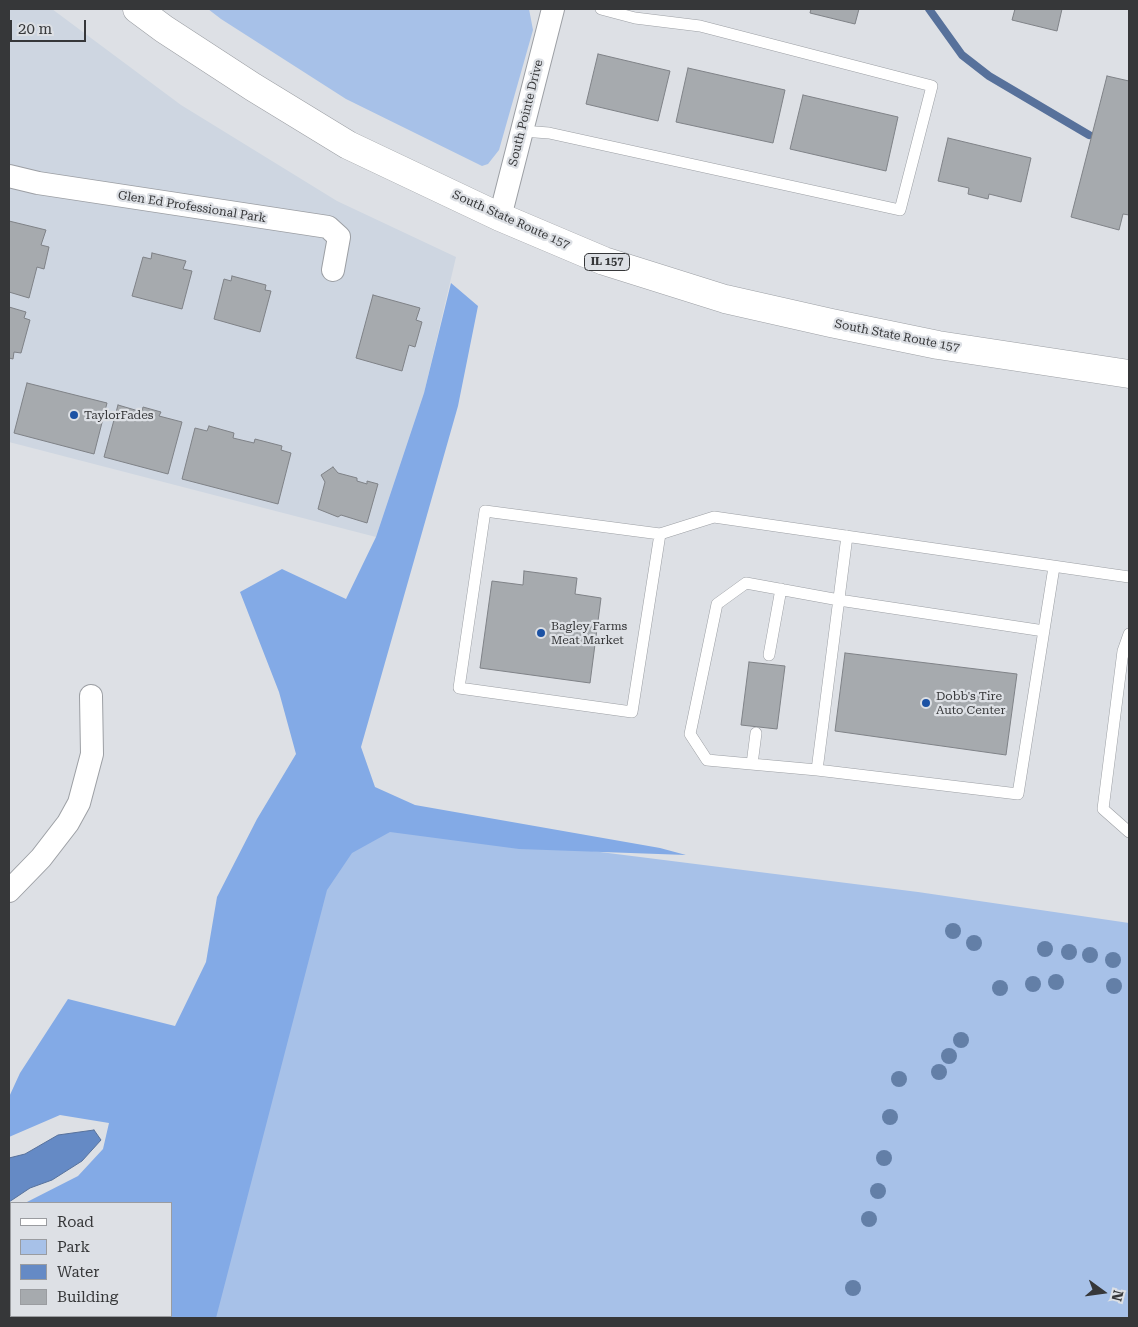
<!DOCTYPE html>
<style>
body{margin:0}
#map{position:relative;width:1138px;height:1327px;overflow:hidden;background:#dde0e5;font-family:"Roboto Serif",serif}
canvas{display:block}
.frame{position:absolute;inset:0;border:10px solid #363739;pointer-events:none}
.legend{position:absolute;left:10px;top:1202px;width:162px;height:115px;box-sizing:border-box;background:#dde0e5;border:1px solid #9a9ca0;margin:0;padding:6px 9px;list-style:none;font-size:15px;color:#363739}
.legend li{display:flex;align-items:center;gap:10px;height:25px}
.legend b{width:25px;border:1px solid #9a9ca0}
.north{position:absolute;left:1078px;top:1267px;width:50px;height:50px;-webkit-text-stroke:4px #dde0e5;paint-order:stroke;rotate:104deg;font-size:14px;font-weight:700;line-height:20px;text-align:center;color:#363739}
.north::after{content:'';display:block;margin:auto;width:18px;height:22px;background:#363739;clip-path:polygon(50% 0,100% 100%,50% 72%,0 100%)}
.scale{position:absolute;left:10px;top:20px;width:76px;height:22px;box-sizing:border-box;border:2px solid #363739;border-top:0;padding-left:6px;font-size:15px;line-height:18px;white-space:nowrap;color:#363739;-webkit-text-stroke:4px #dde0e5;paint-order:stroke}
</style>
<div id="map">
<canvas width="1138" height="1327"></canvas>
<div class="frame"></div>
<ul class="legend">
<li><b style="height:6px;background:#fff"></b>Road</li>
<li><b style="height:14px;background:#a7c1e8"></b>Park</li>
<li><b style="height:14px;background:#658ac5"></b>Water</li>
<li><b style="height:14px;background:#a6aaae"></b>Building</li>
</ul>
<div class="north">N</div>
<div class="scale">20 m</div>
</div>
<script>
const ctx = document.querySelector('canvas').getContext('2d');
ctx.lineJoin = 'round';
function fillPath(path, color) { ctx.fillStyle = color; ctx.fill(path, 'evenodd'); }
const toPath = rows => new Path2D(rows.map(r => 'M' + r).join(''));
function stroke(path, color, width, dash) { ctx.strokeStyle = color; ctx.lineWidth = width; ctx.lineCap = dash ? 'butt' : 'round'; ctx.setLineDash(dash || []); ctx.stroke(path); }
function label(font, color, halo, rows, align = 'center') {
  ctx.font = font + ' "Roboto Serif",serif'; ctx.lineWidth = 4.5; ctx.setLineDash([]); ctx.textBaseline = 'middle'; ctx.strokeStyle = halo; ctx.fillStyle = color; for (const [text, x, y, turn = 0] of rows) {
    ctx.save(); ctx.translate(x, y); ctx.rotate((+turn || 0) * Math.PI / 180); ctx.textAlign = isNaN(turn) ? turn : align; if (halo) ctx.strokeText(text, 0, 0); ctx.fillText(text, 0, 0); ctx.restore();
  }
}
const built = toPath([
 [9,9,52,9,181,105,337,201,456,257,424,393,376,537,9,442]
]);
const green = toPath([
 [208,9,529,9,533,30,499,150,488,164,482,166,346,99,221,19],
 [338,819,918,892,1129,923,1129,1318,209,1318]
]);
const forest = toPath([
 [451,283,478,306,458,406,361,747,375,787,415,805,660,848,686,855,519,849,390,832,352,853,327,890,216,1318,143,1318,142,1316,171,1316,171,1203,25,1203,78,1176,103,1149,109,1123,60,1115,9,1137,9,1097,20,1073,68,999,175,1026,206,962,217,897,257,819,296,754,279,692,240,592,282,569,346,599,376,537,424,393],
 [11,1210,11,1316,102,1316,87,1318,9,1318,9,1211]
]);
const water = toPath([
 [94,1130,101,1140,82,1161,52,1180,30,1188,9,1202,9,1158,25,1154,58,1135,94,1130]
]);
const stream = toPath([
 [929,9,962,55,989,76,1089,135]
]);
const building = toPath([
 [811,9,859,9,855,24,810,13,811,9],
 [1015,9,1062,9,1057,31,1012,20,1015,9],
 [598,54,670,71,658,121,586,104,598,54],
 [688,68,785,90,773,143,676,122,688,68],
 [1107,76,1129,81,1129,215,1123,214,1119,230,1071,217,1107,76],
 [803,95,898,117,886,171,790,149,803,95],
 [948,138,1031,158,1021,202,989,194,988,199,968,194,969,188,938,181,948,138],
 [9,221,46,230,41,245,49,247,44,269,37,267,29,298,9,292,9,221],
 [152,253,186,261,183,269,192,271,182,309,132,296,143,257,151,259,152,253],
 [232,276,266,285,265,290,271,291,260,332,214,319,224,279,231,281,232,276],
 [373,295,420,308,416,320,422,322,415,347,409,345,402,371,356,358,373,295],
 [9,307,26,312,24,318,30,320,21,353,14,352,13,359,9,358,9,307],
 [27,383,107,403,94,454,14,433,27,383],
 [118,405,142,412,143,407,161,412,159,416,182,422,168,474,104,457,118,405],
 [209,426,234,433,233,438,254,443,255,439,282,446,281,450,291,453,278,504,182,479,195,428,207,431,209,426],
 [333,467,338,473,357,478,357,481,367,484,367,481,378,484,367,523,341,515,338,517,318,509,325,482,321,475,333,467],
 [524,571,577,578,575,594,601,598,590,683,480,668,492,581,523,585,524,571],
 [845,653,1017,674,1006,755,835,731,845,653],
 [749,662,785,666,777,729,741,725,749,662]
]);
const lane = toPath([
 [522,131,549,133,900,210,932,86,700,26,635,18,601,9],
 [660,534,632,712,459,688,485,511,660,534,714,517,1129,577],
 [847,536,817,770,1018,794,1054,567],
 [1123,651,1129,634],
 [1129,652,1123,651,1103,809,1129,832],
 [769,655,781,589],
 [752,764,756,733],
 [817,770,707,760,690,734,717,604,746,583,839,600,1044,631]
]);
const street = toPath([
 [9,176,38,183,328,227,339,237,333,270],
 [500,217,553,9],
 [9,891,41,858,68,823,79,803,92,754,91,696]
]);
const primary = toPath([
 [137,9,164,29,253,87,348,145,500,217,604,261,725,299,831,323,938,345,1129,374]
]);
const trees = [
 [953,931],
 [974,943],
 [1045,949],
 [1069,952],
 [1090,955],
 [1113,960],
 [1056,982],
 [1033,984],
 [1114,986],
 [1000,988],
 [961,1040],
 [949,1056],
 [939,1072],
 [899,1079],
 [890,1117],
 [884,1158],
 [878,1191],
 [869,1219],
 [853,1288]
];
const markers = [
 [74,415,5,"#1c52a4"],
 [541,633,5,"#1c52a4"],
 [926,703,5,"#1c52a4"]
];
const shields = [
 [607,262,45]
];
const shieldNames = [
 ["IL 157",607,262]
];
const streetNames = [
 ["South Pointe Drive",526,113,-76],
 ["Glen Ed Professional Park",192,207,9],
 ["South State Route 157",511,220,24],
 ["South State Route 157",897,336,11]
];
const poiNames = [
 ["TaylorFades",84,415],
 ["Bagley Farms",551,626],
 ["Meat Market",551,640],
 ["Dobb's Tire",936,696],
 ["Auto Center",936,710]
];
fillPath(built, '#ced6e1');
fillPath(green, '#a7c1e8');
fillPath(forest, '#83aae6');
fillPath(water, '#658ac5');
stroke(water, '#57719b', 1);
stroke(stream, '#57719b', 8);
fillPath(building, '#a6aaae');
stroke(building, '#7f8287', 1);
stroke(lane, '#9c9fa4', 12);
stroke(street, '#9c9fa4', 24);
stroke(primary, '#9c9fa4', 29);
stroke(lane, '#fff', 11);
stroke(street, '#fff', 22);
stroke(primary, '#fff', 28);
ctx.fillStyle = '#637fa7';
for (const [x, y] of trees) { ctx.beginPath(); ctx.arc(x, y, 8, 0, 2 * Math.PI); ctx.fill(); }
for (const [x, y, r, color] of markers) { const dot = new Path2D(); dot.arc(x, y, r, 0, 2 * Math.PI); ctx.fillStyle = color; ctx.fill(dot); stroke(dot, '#dde0e5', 2); }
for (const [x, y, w] of shields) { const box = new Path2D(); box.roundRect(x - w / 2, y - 8.5, w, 17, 4); ctx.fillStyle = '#dde0e5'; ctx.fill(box); stroke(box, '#363739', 1); }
label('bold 11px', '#363739', null, shieldNames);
label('12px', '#363739', '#dde0e5', streetNames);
label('12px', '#363739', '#dde0e5', poiNames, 'left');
</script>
